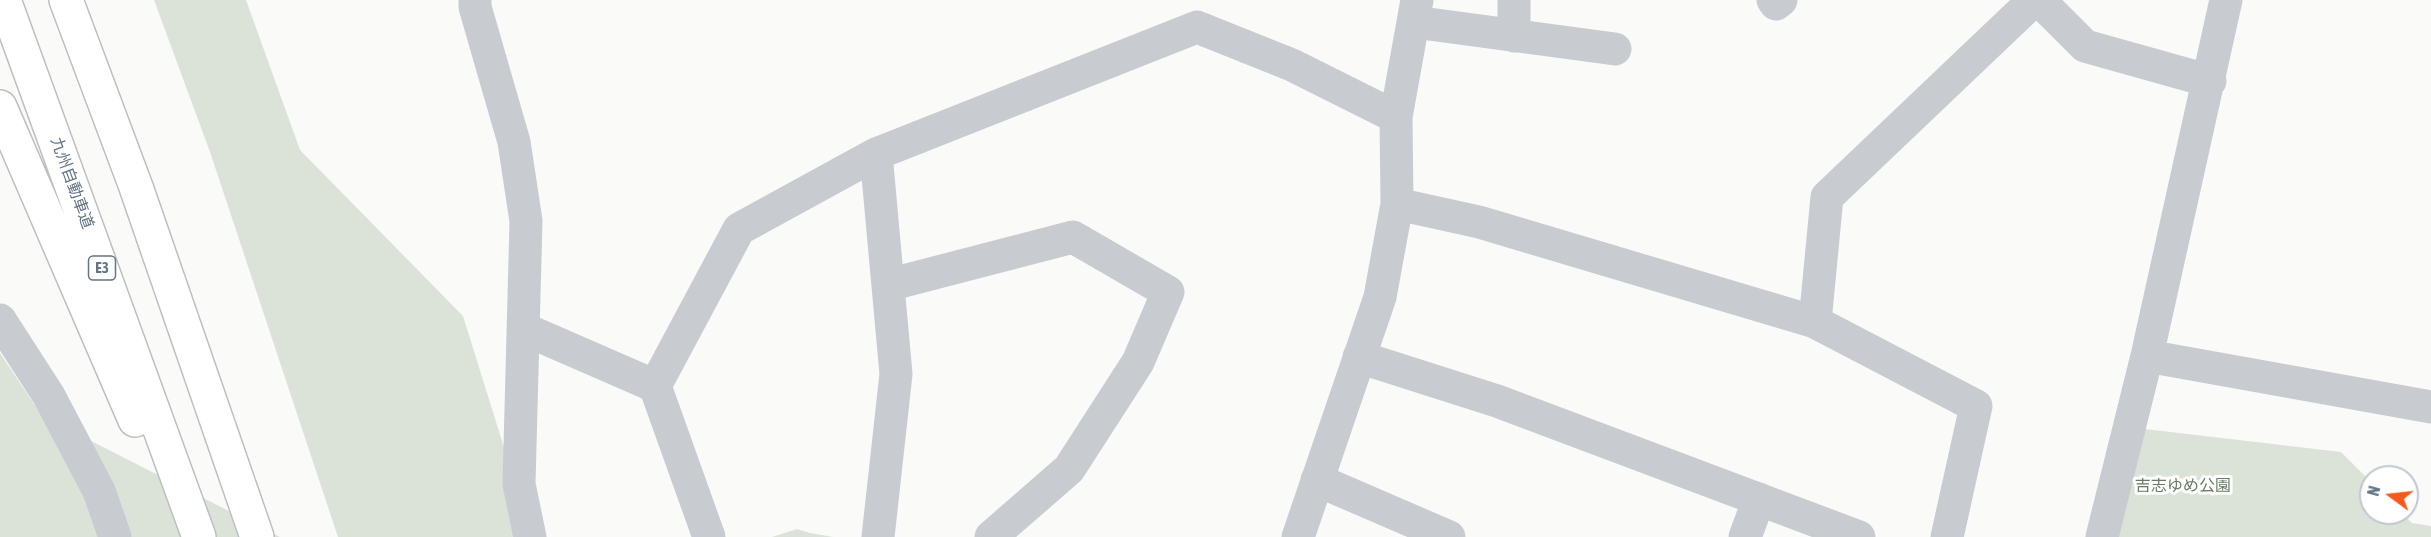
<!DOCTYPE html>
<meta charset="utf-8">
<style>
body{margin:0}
#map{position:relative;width:2431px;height:537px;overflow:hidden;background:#fafaf8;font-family:"Asap Condensed",sans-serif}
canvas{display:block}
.north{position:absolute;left:2359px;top:465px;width:60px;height:60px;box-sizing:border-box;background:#fff;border:2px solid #c0c7cf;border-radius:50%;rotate:285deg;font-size:16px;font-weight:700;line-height:24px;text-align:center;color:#627486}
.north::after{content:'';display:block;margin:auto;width:21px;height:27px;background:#f45a1e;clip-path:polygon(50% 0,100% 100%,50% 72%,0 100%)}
</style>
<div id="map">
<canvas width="2431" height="537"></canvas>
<div class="north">N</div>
</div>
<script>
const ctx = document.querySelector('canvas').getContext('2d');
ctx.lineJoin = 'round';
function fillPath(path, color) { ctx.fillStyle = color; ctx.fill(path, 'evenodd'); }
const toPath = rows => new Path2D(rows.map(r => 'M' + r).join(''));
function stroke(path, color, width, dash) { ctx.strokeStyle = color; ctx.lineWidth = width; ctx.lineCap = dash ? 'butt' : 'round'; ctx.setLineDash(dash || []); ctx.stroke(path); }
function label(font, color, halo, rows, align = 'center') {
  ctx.font = font + ' "Asap Condensed","Noto Sans JP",sans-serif'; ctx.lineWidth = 6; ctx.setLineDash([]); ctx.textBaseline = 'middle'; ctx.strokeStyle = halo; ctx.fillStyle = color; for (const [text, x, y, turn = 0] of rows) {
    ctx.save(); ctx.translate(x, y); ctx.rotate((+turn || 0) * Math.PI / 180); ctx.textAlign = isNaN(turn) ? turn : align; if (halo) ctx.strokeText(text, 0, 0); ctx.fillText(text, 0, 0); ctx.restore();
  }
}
const green = toPath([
 [154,0,246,0,300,150,463,316,532,537,338,537,210,152],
 [0,353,42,416,280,537,0,537],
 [2145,429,2341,452,2371,482,2371,513,2402,513,2412,523,2431,526,2431,537,2117,537],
 [797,529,810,533,833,537,772,537]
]);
const street = toPath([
 [475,0,475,7,514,142,526,221,519,484,530,537],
 [1514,0,1514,36],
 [1773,0,1776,4,1781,0],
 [2039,0,2085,46,2210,81],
 [1414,22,1615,49],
 [876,154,896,374,878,537],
 [1397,204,1479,222,1815,322,1976,406,1947,537],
 [888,285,1073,237,1168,292,1138,362,1069,469,991,537],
 [0,320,49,396,99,491,115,537],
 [1815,322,1827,197,2034,0],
 [524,329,655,386,709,537],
 [2147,356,2431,407],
 [1359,357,1497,401,1859,537],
 [655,386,739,229,876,154,1197,27,1292,65,1396,117],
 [1317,480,1449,537],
 [1298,537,1380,297,1397,204,1396,117,1417,0],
 [1745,537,1759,499],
 [2102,537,2147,356,2226,0]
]);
const highway = toPath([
 [4,0,199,537],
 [66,0,136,187,257,537],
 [0,107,135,420]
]);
const shields = [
 [102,268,27]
];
const shieldNames = [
 ["E3",102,268]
];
const streetNames = [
 ["九州自動車道",72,183,70]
];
const parkNames = [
 ["吉志ゆめ公園",2183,486]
];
fillPath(green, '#dbe3d8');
stroke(highway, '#bcc0c3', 36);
stroke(street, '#c8ccd0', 33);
stroke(highway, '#fff', 33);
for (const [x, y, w] of shields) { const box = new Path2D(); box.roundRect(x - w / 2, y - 12, w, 24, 4.5); ctx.fillStyle = '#fff'; ctx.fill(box); stroke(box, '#627486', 1.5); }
label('bold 15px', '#627486', null, shieldNames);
label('16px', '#627486', '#fff', streetNames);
label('16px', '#667c62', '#fff', parkNames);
</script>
